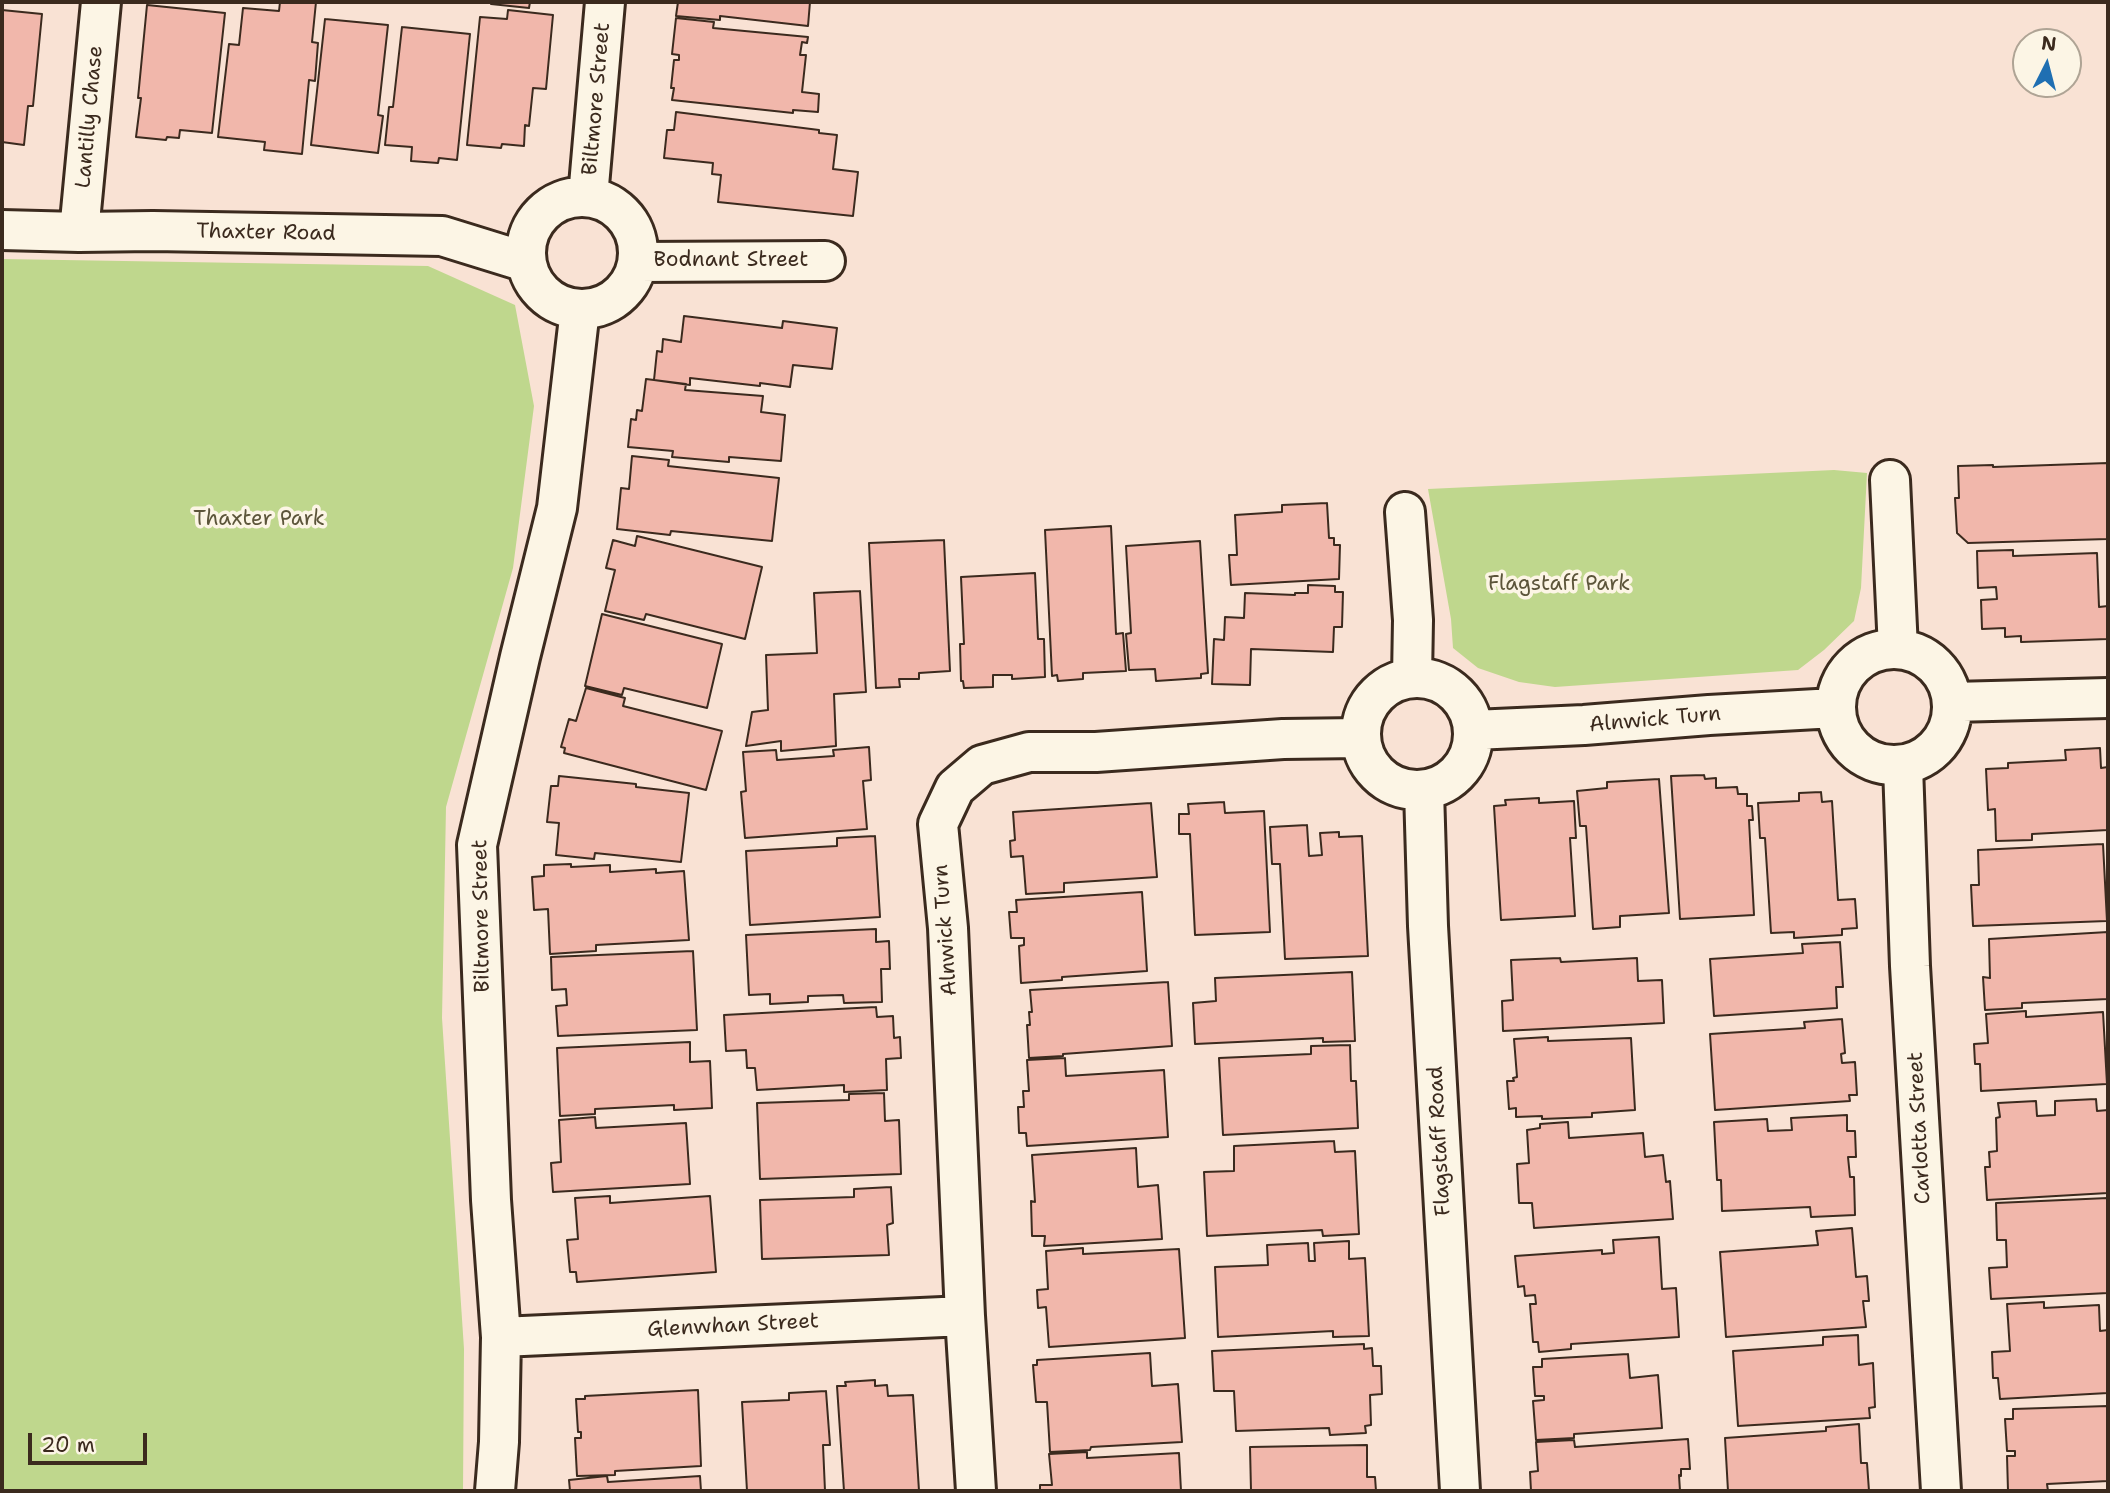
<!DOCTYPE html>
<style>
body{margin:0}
#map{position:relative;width:2110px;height:1493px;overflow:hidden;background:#f9e2d4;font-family:"Shantell Sans",sans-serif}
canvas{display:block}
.frame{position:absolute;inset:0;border:4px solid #3b2a1e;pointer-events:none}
.north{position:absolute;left:2012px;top:28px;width:70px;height:70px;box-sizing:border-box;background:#fcf5e5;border:2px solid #afa495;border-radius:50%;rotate:6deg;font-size:19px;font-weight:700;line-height:28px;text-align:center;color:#3b2a1e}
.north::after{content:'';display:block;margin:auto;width:24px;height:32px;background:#1f6fb2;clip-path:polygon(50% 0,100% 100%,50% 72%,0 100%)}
.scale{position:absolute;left:28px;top:1433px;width:119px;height:32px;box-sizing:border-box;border:4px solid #3b2a1e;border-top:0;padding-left:9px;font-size:21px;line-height:24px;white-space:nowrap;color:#3b2a1e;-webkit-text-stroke:5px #fcf5e5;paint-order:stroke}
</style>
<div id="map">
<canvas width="2110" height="1493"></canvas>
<div class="frame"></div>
<div class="north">N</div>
<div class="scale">20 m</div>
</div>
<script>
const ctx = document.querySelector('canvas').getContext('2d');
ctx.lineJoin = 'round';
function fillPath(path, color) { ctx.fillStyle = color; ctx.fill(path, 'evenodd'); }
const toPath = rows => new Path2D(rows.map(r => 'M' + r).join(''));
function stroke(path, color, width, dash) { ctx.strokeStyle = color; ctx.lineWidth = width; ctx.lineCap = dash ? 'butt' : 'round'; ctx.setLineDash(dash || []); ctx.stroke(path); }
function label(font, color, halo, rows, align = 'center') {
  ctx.font = font + ' "Shantell Sans",sans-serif'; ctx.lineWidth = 7; ctx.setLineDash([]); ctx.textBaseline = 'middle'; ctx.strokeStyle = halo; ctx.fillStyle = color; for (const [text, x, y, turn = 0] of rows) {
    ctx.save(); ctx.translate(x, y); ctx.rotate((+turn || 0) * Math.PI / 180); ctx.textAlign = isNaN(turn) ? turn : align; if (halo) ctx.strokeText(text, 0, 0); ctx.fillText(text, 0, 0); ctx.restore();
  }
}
const green = toPath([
 [2,259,428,266,515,305,534,406,513,568,446,807,442,1018,464,1349,463,1491,2,1491],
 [1834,470,1867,473,1861,588,1854,621,1824,650,1798,670,1555,687,1519,682,1478,668,1453,648,1451,619,1428,489]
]);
const building = toPath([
 [280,2,316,2,312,42,318,43,315,81,309,80,302,154,264,150,265,142,218,137,229,44,239,45,243,8,279,11,280,2],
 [491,2,530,2,529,8,491,4,491,2],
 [678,2,810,2,808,26,720,16,720,20,676,16,678,2],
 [147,5,225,13,212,133,180,130,179,138,167,137,166,140,136,137,141,98,138,98,147,5],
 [2,10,42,14,33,106,28,106,24,145,2,142,2,10],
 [508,10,553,15,546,89,533,88,529,126,525,125,524,146,502,144,501,148,467,145,480,17,507,19,508,10],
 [676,18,714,22,713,28,808,37,807,43,802,42,800,55,806,55,802,92,819,94,818,112,793,110,793,113,672,100,674,88,671,88,674,60,679,60,679,55,672,54,676,18],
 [325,19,388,25,378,115,383,116,378,153,311,145,325,19],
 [402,27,470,34,457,160,439,158,438,163,411,161,412,147,385,145,389,107,393,107,402,27],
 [676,112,819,130,819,133,837,135,833,169,858,172,853,216,718,202,721,175,712,174,713,163,664,158,667,130,674,130,676,112],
 [684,316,782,328,783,321,837,328,832,369,793,365,790,387,760,383,760,386,690,378,690,385,654,380,657,351,662,352,663,339,681,342,684,316],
 [646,379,686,384,685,390,763,396,761,412,785,415,781,461,729,457,729,462,672,457,673,451,628,447,631,419,636,420,637,410,642,411,646,379],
 [632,456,669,460,668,466,779,478,772,541,671,531,670,535,617,529,621,488,629,489,632,456],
 [2108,463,2108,539,1968,543,1957,533,1955,498,1959,498,1958,466,1993,465,1993,467,2108,463],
 [1327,503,1329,538,1334,538,1334,545,1340,545,1339,579,1231,585,1229,555,1237,555,1235,515,1282,512,1282,505,1327,503],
 [1111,526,1116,634,1123,633,1126,671,1083,673,1083,679,1058,681,1057,675,1052,676,1045,530,1111,526],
 [637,536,762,567,745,639,646,614,644,620,605,611,615,570,606,568,613,540,635,546,637,536],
 [944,540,950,671,919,673,919,679,899,679,900,687,876,688,869,543,944,540],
 [1200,541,1208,673,1201,674,1201,678,1156,681,1155,669,1129,670,1126,634,1131,633,1126,546,1200,541],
 [2013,550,2013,556,2097,553,2099,607,2108,606,2108,639,2021,642,2021,636,2005,637,2005,628,1982,629,1981,600,1997,599,1996,587,1978,588,1977,551,2013,550],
 [1035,573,1038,639,1044,639,1045,677,1012,679,1012,675,993,675,993,687,964,688,963,681,961,681,960,644,964,644,961,577,1035,573],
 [1308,585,1335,586,1335,592,1343,592,1342,627,1334,627,1333,652,1251,649,1250,685,1212,684,1214,639,1224,640,1225,617,1244,618,1245,593,1295,595,1295,593,1308,593,1308,585],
 [860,591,866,692,834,694,836,746,781,751,781,741,746,746,752,712,768,710,766,655,817,653,814,593,860,591],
 [602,614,722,644,707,708,624,688,622,695,585,686,602,614],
 [586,688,625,698,623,706,722,731,706,790,564,753,565,748,561,747,569,719,576,721,586,688],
 [869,747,871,780,863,781,867,829,745,838,741,792,746,791,743,752,776,750,777,760,834,756,833,750,869,747],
 [2100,748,2101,768,2108,767,2108,830,2032,834,2032,840,1996,841,1995,809,1988,810,1986,769,2008,768,2008,763,2066,760,2065,750,2100,748],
 [1704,775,1705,779,1716,778,1716,788,1737,787,1738,794,1747,794,1747,806,1752,806,1753,820,1749,820,1754,915,1680,919,1671,776,1704,775],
 [559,776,636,784,636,787,689,793,681,862,595,853,594,859,556,855,559,823,547,822,551,786,558,786,559,776],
 [1659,779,1669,913,1620,916,1620,927,1593,929,1586,826,1580,826,1577,791,1607,788,1607,782,1659,779],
 [1821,792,1822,802,1832,801,1838,900,1855,899,1857,928,1842,929,1842,935,1794,938,1794,932,1771,933,1765,838,1760,838,1758,803,1799,801,1799,793,1821,792],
 [1539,798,1539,803,1574,801,1576,838,1570,838,1575,916,1501,920,1494,806,1506,805,1505,800,1539,798],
 [1224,802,1225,813,1264,811,1270,932,1195,935,1190,834,1179,834,1179,814,1189,814,1188,804,1224,802],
 [1151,803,1157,877,1064,883,1064,892,1026,894,1023,856,1011,857,1010,841,1015,840,1013,812,1151,803],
 [1307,825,1309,856,1322,855,1320,833,1339,832,1339,837,1362,836,1368,956,1285,959,1280,864,1272,864,1270,827,1307,825],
 [875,836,880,917,750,925,746,851,837,846,837,838,875,836],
 [2103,844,2107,921,1973,926,1971,885,1979,885,1978,850,2103,844],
 [571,864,571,867,610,865,610,872,656,869,656,873,684,871,689,940,596,945,596,951,550,954,548,909,534,910,532,877,544,876,544,865,571,864],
 [1142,892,1147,971,1062,977,1062,980,1021,983,1019,946,1024,945,1024,938,1011,938,1009,912,1017,912,1016,900,1142,892],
 [876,929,876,942,889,941,890,969,881,969,882,1002,844,1003,843,995,808,996,808,1002,770,1004,770,994,749,995,746,935,876,929],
 [2108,932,2108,999,2022,1003,2022,1008,1985,1010,1983,977,1990,978,1989,939,2108,932],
 [1840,942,1843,987,1836,987,1837,1008,1714,1016,1710,959,1803,953,1802,944,1840,942],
 [693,951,697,1030,558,1036,556,1006,567,1005,566,989,552,990,551,957,693,951],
 [1560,958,1561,962,1637,958,1638,981,1662,980,1664,1023,1503,1031,1502,1001,1513,1000,1511,960,1560,958],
 [1352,972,1355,1041,1323,1042,1323,1038,1195,1044,1193,1003,1216,1001,1215,978,1352,972],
 [1168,982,1172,1046,1063,1054,1063,1056,1029,1058,1027,1025,1030,1025,1029,1012,1032,1012,1030,990,1168,982],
 [876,1007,877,1017,893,1016,894,1038,900,1037,901,1058,886,1059,887,1090,844,1092,844,1085,757,1090,755,1068,747,1068,746,1050,726,1051,724,1015,876,1007],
 [2026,1011,2026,1017,2103,1012,2107,1084,1981,1091,1980,1064,1975,1064,1974,1044,1988,1043,1986,1014,2026,1011],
 [1842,1019,1845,1053,1841,1054,1842,1063,1855,1062,1857,1095,1849,1095,1850,1101,1715,1110,1710,1034,1805,1028,1804,1022,1842,1019],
 [1548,1037,1548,1041,1631,1038,1635,1110,1592,1113,1592,1117,1542,1119,1542,1116,1516,1117,1516,1108,1509,1109,1507,1081,1514,1081,1513,1078,1517,1077,1514,1039,1548,1037],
 [690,1042,690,1062,710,1061,712,1108,674,1110,674,1105,595,1109,595,1114,560,1116,557,1048,690,1042],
 [1350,1045,1351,1081,1356,1081,1358,1128,1223,1135,1219,1058,1311,1054,1311,1046,1350,1045],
 [1065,1058,1066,1076,1164,1070,1168,1137,1027,1146,1026,1133,1019,1133,1018,1107,1024,1107,1023,1091,1029,1091,1027,1060,1065,1058],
 [884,1093,885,1121,899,1120,901,1174,760,1179,757,1103,849,1100,849,1094,884,1093],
 [2096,1099,2097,1111,2108,1110,2108,1193,1987,1200,1985,1167,1990,1167,1989,1152,1997,1151,1996,1118,2000,1117,1998,1103,2036,1101,2037,1116,2055,1115,2055,1101,2096,1099],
 [1847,1115,1847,1131,1855,1131,1856,1157,1848,1157,1850,1177,1854,1177,1855,1215,1811,1217,1810,1207,1722,1211,1721,1180,1717,1180,1714,1122,1767,1119,1768,1131,1792,1130,1791,1118,1847,1115],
 [595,1117,596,1128,686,1123,690,1184,553,1192,551,1163,561,1162,559,1120,595,1117],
 [1568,1122,1569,1138,1643,1133,1645,1157,1663,1155,1666,1182,1670,1181,1673,1219,1534,1228,1532,1203,1519,1203,1517,1164,1529,1163,1527,1130,1540,1128,1540,1124,1568,1122],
 [1334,1141,1335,1152,1355,1151,1359,1234,1323,1236,1322,1230,1207,1236,1204,1172,1234,1171,1234,1146,1334,1141],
 [1136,1148,1138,1187,1158,1185,1162,1239,1044,1246,1045,1236,1032,1236,1031,1201,1035,1202,1032,1155,1136,1148],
 [891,1187,893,1223,887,1225,889,1255,762,1259,760,1200,854,1197,854,1189,891,1187],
 [610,1196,610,1203,710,1196,716,1272,577,1282,576,1272,570,1272,567,1240,578,1239,575,1198,610,1196],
 [2108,1198,2108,1293,1991,1299,1989,1268,2007,1267,2006,1240,1997,1240,1996,1203,2108,1198],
 [1852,1228,1856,1277,1867,1276,1869,1301,1863,1301,1866,1327,1726,1337,1720,1252,1818,1245,1816,1231,1852,1228],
 [1659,1237,1662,1289,1676,1288,1679,1337,1571,1344,1571,1349,1539,1352,1538,1342,1533,1342,1530,1304,1536,1304,1535,1295,1525,1296,1524,1286,1518,1287,1515,1256,1602,1250,1602,1254,1614,1253,1613,1240,1659,1237],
 [1349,1241,1349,1259,1365,1258,1369,1336,1333,1337,1333,1331,1218,1337,1215,1267,1268,1265,1267,1245,1308,1243,1309,1261,1315,1261,1314,1243,1349,1241],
 [1083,1248,1083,1254,1179,1249,1185,1338,1049,1347,1046,1307,1038,1308,1037,1290,1048,1289,1046,1251,1083,1248],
 [2044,1302,2044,1308,2099,1305,2100,1331,2108,1330,2108,1393,2000,1399,1998,1378,1993,1378,1992,1352,2010,1351,2007,1304,2044,1302],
 [1858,1335,1859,1365,1873,1363,1875,1407,1869,1408,1870,1418,1738,1426,1733,1351,1823,1345,1823,1337,1858,1335],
 [1364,1344,1364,1349,1372,1348,1373,1366,1381,1366,1382,1394,1370,1395,1371,1425,1365,1426,1366,1433,1330,1435,1329,1428,1236,1431,1234,1391,1214,1391,1212,1351,1364,1344],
 [1150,1353,1152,1386,1178,1384,1182,1442,1091,1447,1090,1450,1050,1452,1047,1402,1036,1402,1033,1365,1037,1365,1037,1360,1150,1353],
 [1628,1354,1630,1378,1658,1375,1662,1428,1574,1434,1574,1438,1536,1440,1533,1401,1544,1400,1544,1396,1535,1396,1533,1367,1542,1367,1542,1359,1628,1354],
 [875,1380,875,1386,887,1385,888,1396,913,1395,919,1491,927,1491,844,1491,837,1386,846,1386,845,1382,875,1380],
 [698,1390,701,1466,615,1471,615,1475,577,1476,575,1438,581,1438,581,1432,578,1432,576,1399,585,1399,585,1396,698,1390],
 [826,1391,830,1445,823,1445,825,1491,747,1491,742,1402,789,1400,789,1393,826,1391],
 [2108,1406,2108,1481,2047,1484,2048,1491,2008,1491,2007,1456,2015,1456,2015,1451,2007,1451,2005,1419,2013,1419,2013,1409,2108,1406],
 [1859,1424,1861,1463,1867,1463,1869,1491,1728,1491,1725,1438,1826,1431,1826,1427,1859,1424],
 [1688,1439,1690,1469,1681,1469,1681,1476,1679,1475,1680,1491,1531,1491,1530,1472,1538,1471,1536,1442,1574,1440,1575,1447,1688,1439],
 [1367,1445,1367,1477,1375,1477,1376,1491,1251,1491,1250,1447,1367,1445],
 [1087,1452,1087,1458,1179,1453,1181,1491,1040,1491,1040,1485,1052,1485,1049,1454,1087,1452],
 [607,1476,608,1482,700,1476,701,1491,570,1491,569,1480,607,1476]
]);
const minor = toPath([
 '526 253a56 56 0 1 1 112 0a56 56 0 1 1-112 0Z',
 [588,197,605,2],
 [2,230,79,232,153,231,442,236,526,262],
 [79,232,101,2],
 [638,262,825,261],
 [1890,480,1898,649],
 [1405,512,1413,620,1412,678],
 '1836 707a58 58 0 1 1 116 0a58 58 0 1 1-116 0Z',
 '1361 734a56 56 0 1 1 112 0a56 56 0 1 1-112 0Z',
 [1953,702,2108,698],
 [1474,730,1584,725,1709,715,1835,708],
 [1903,766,1910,966,1941,1491],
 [1424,790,1428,926,1460,1491],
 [501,1337,965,1316],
 [495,1491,499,1442,501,1337,491,1200,477,845,520,657,557,508,580,309],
 [976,1491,965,1316,948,928,938,824,955,788,982,765,1029,752,1096,752,1283,739,1360,738]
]);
const streetNames = [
 ["Biltmore Street",597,99,-85],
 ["Lantilly Chase",90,117,-85],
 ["Thaxter Road",266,233,1],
 ["Bodnant Street",731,261],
 ["Alnwick Turn",1655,720,-5],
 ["Biltmore Street",482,916,-91],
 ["Alnwick Turn",946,930,-94],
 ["Carlotta Street",1920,1128,-93],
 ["Flagstaff Road",1440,1141,-93],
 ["Glenwhan Street",733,1326,-3]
];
const parkNames = [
 ["Thaxter Park",259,520],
 ["Flagstaff Park",1559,585]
];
fillPath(green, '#bfd78d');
fillPath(building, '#f1b7ab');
stroke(building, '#3b2a1e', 2);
stroke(minor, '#3b2a1e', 44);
stroke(minor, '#fcf5e5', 38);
label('21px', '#3b2a1e', '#fcf5e5', streetNames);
label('21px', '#5c553a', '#fcf5e5', parkNames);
</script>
